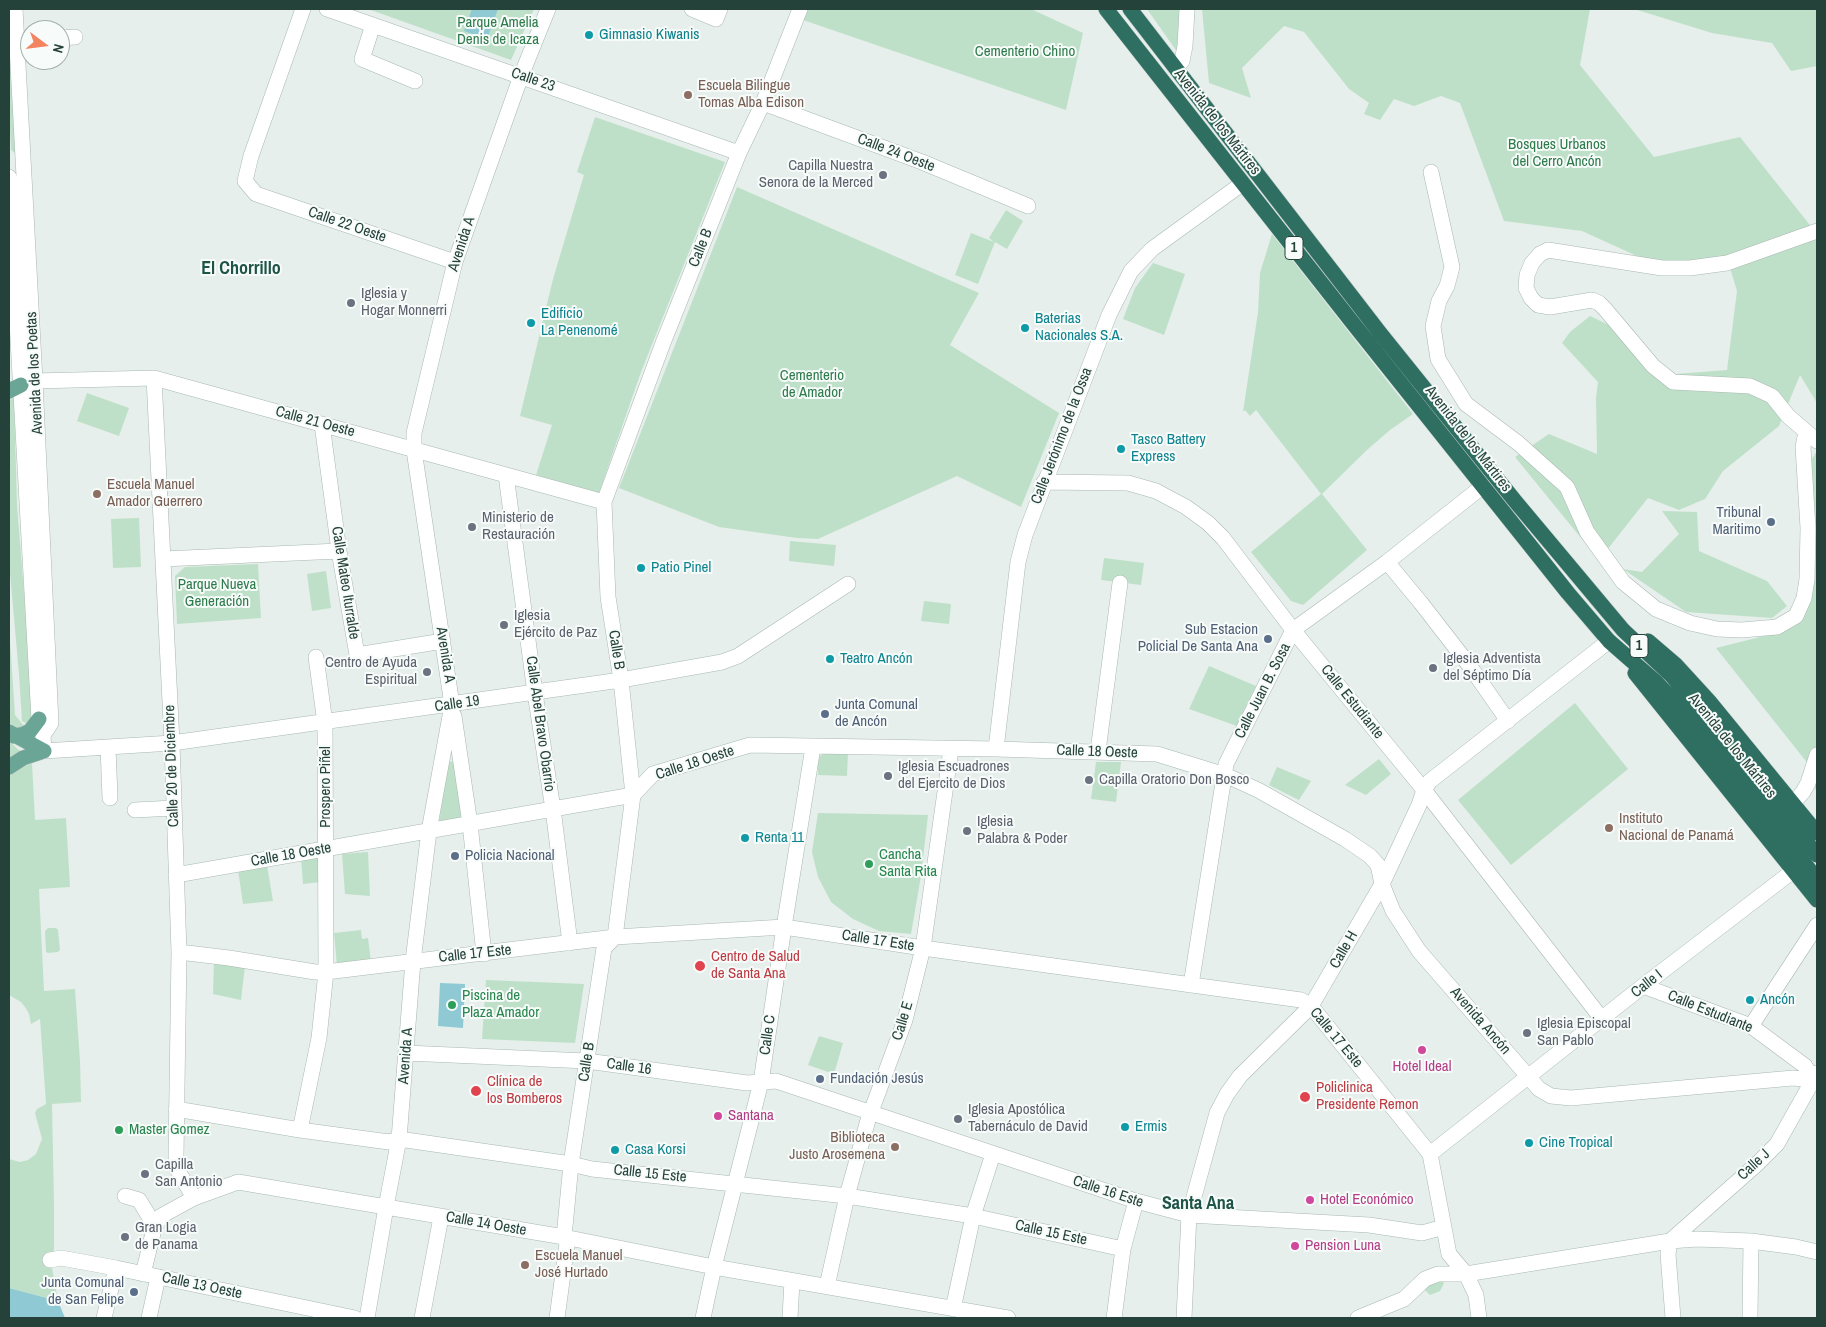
<!DOCTYPE html>
<meta charset="utf-8">
<style>
body{margin:0}
#map{position:relative;width:1826px;height:1327px;overflow:hidden;background:#e6efeb;font-family:"Archivo Narrow",sans-serif}
canvas{display:block}
.frame{position:absolute;inset:0;border:10px solid #24423a;pointer-events:none}
.north{position:absolute;left:20px;top:20px;width:50px;height:50px;box-sizing:border-box;background:#f7fbf9;border:1px solid #a3b1ad;border-radius:50%;rotate:105deg;font-size:14px;font-weight:700;line-height:20px;text-align:center;color:#24423a}
.north::after{content:'';display:block;margin:auto;width:18px;height:22px;background:#f4845f;clip-path:polygon(50% 0,100% 100%,50% 72%,0 100%)}
</style>
<div id="map">
<canvas width="1826" height="1327"></canvas>
<div class="frame"></div>
<div class="north">N</div>
</div>
<script>
const ctx = document.querySelector('canvas').getContext('2d');
ctx.lineJoin = 'round';
function fillPath(path, color) { ctx.fillStyle = color; ctx.fill(path, 'evenodd'); }
const toPath = rows => new Path2D(rows.map(r => 'M' + r).join(''));
function stroke(path, color, width, dash) { ctx.strokeStyle = color; ctx.lineWidth = width; ctx.lineCap = dash ? 'butt' : 'round'; ctx.setLineDash(dash || []); ctx.stroke(path); }
function label(font, color, halo, rows, align = 'center') {
  ctx.font = font + ' "Archivo Narrow",sans-serif'; ctx.lineWidth = 4; ctx.setLineDash([]); ctx.textBaseline = 'middle'; ctx.strokeStyle = halo; ctx.fillStyle = color; for (const [text, x, y, turn = 0] of rows) {
    ctx.save(); ctx.translate(x, y); ctx.rotate((+turn || 0) * Math.PI / 180); ctx.textAlign = isNaN(turn) ? turn : align; if (halo) ctx.strokeText(text, 0, 0); ctx.fillText(text, 0, 0); ctx.restore();
  }
}
const green = toPath([
 [9,9,17,153,15,153,11,150,9,105],
 [368,9,534,9,511,60],
 [807,9,1031,9,1083,33,1066,110,803,20],
 [1147,9,1182,9,1185,63],
 [1202,9,1590,9,1580,65,1654,157,1740,137,1817,234,1817,403,1800,375,1779,426,1723,471,1705,499,1679,510,1648,498,1599,560,1515,457,1549,434,1597,454,1596,398,1598,382,1562,343,1570,332,1590,316,1626,333,1663,375,1727,370,1737,291,1727,258,1659,266,1582,231,1504,221,1460,103,1441,96,1414,106,1394,99,1380,120,1364,114,1369,103,1349,89,1304,32,1284,26,1242,68,1251,98,1209,83],
 [1634,9,1817,9,1817,66,1791,71,1772,43,1712,33],
 [595,117,725,162,641,372,599,493,536,475,552,425,520,416,553,279,584,175,577,172],
 [737,187,979,293,950,345,1059,413,1021,507,957,476,818,539,797,538,719,527,619,488],
 [1006,210,1023,221,1007,249,995,242,978,284,955,275,971,233,994,242,989,238],
 [1272,234,1413,414,1390,430,1368,449,1322,494,1367,550,1303,605,1291,601,1251,552,1321,494,1256,410,1250,416,1245,410,1243,412,1258,312,1260,273],
 [1153,263,1185,274,1164,335,1123,319,1135,288],
 [87,393,129,408,119,436,77,421],
 [14,397,17,505,34,716,27,724,22,721,19,674,9,562,9,401],
 [1817,451,1817,795,1809,765,1716,648,1784,631,1807,611,1812,579,1809,463],
 [1662,511,1697,512,1699,551,1767,581,1787,606,1772,618,1686,612,1623,569,1642,572,1679,534],
 [139,518,141,567,113,568,111,519],
 [790,541,836,545,834,566,789,561],
 [1104,558,1144,563,1141,585,1101,580],
 [258,564,261,618,177,624,175,576,185,567],
 [326,571,331,608,312,611,307,574],
 [924,601,951,604,949,624,921,621],
 [9,626,15,715,25,727,15,728,9,722],
 [1209,666,1256,686,1237,726,1189,709],
 [1575,703,1628,769,1511,865,1458,800],
 [9,741,21,752,9,760],
 [824,753,848,753,847,776,818,775,818,758],
 [1379,759,1391,774,1366,795,1345,785],
 [457,761,466,816,439,823,448,762],
 [1096,762,1121,762,1116,802,1091,799],
 [32,763,35,820,66,818,70,887,39,889,44,991,75,989,80,1061,81,1102,52,1104,54,1203,54,1249,52,1268,58,1301,9,1288,9,1159,20,1162,28,1160,36,1154,42,1139,35,1113,37,1109,46,1104,40,1019,31,1024,29,1014,25,1007,21,1002,9,995,9,775,18,769],
 [1277,767,1311,781,1299,800,1269,785],
 [818,813,928,815,921,876,911,934,879,931,853,919,831,902,818,877,812,852],
 [368,852,370,896,345,894,342,854],
 [321,855,321,882,303,884,301,858],
 [267,865,273,901,243,904,238,870],
 [48,928,56,928,58,930,60,950,58,952,48,953,46,952,45,931],
 [361,930,362,939,368,938,371,962,337,966,334,933],
 [214,962,245,966,241,1000,213,994],
 [486,980,584,984,575,1043,482,1039],
 [819,1036,843,1043,834,1074,808,1065],
 [1438,1277,1444,1283,1440,1291,1430,1295,1424,1289]
]);
const water = toPath([
 [472,9,498,9,487,39,464,31],
 [440,983,465,984,463,1028,438,1026],
 [9,1288,58,1301,65,1318,9,1318]
]);
const minor = toPath([
 [15,9,35,381,51,723,43,735],
 [303,9,251,156,245,181,256,194,455,262],
 [327,9,739,153],
 [692,9,716,19,720,9],
 [373,25,362,59,415,81],
 [60,38,75,37],
 [1175,67,1182,61,1185,46,1187,9],
 [763,103,922,162,1028,206],
 [1431,172,1452,267,1447,286,1439,301,1433,326,1438,359,1466,404,1518,443,1567,487,1587,532,1623,582,1656,609,1690,623,1717,629,1742,630,1777,627,1796,616,1804,598,1807,579,1808,528,1803,447,1806,432],
 [9,177,39,719,43,735,44,751,172,743,621,680,722,662,738,656,848,584],
 [1817,231,1727,263,1690,268,1662,268,1548,250,1540,254,1532,263,1527,275,1526,288,1531,298,1538,305,1550,307,1592,300,1599,303,1605,309,1653,366,1673,382,1750,386,1772,396,1788,416,1817,441],
 [154,378,172,743,179,952,176,1156,177,1169,194,1198],
 [27,383,35,381,154,378,604,502],
 [322,424,339,551,357,655,443,641],
 [506,475,535,693,553,809,570,943],
 [1044,482,1128,483,1156,491,1186,507,1208,523,1223,538,1293,630,1424,790,1602,1019],
 [163,559,339,551],
 [1387,562,1421,603,1469,665,1508,721],
 [454,716,470,824,484,954],
 [108,747,110,798],
 [996,749,1018,562,1025,535,1109,315,1131,271,1152,249,1243,183],
 [1098,751,1120,583],
 [1794,802,1803,792,1808,783,1817,755],
 [135,810,174,808],
 [176,875,633,795,653,774,750,745,996,749,1157,754,1225,775,1258,790,1345,839,1370,856,1378,865,1382,884,1393,911,1419,951,1539,1089,1551,1096,1571,1098,1793,1078,1813,1080],
 [179,952,229,958,315,972,326,972,615,937,784,927,923,948,1301,1000,1311,1006,1430,1154,1449,1254,1466,1274,1476,1295,1479,1318],
 [1191,985,1226,764,1293,630,1387,562,1483,486],
 [1643,986,1751,1026,1805,1066,1813,1080,1817,1083],
 [1751,1026,1817,925],
 [406,1053,587,1061,747,1083,776,1081,1136,1201,1189,1215,1369,1225,1422,1233,1444,1227],
 [176,1109,300,1130,389,1142,399,1139,571,1164,592,1169,847,1196,973,1216,1123,1249],
 [300,1130,319,1038,326,972,325,723,316,657],
 [1430,1154,1643,986,1793,871],
 [125,1196,139,1200,155,1226],
 [1670,1241,1756,1165,1777,1144,1817,1073],
 [1670,1241,1668,1254,1673,1318],
 [50,1260,61,1258,116,1268,355,1318],
 [143,1274,154,1229,161,1216,194,1198,238,1182,564,1237,714,1267,1008,1318],
 [827,1286,847,1196,868,1120,905,1020,923,948,951,749],
 [953,1309,973,1216,993,1154],
 [104,1318,116,1268],
 [149,1318,158,1277],
 [367,1318,386,1207,399,1139,413,961,429,831,452,705,414,450,414,433,455,262,521,76,548,9],
 [422,1318,441,1217],
 [557,1318,567,1244,564,1237,571,1164,604,948,615,937,633,795,621,680,608,597,604,502,663,343,739,153,763,103,800,9],
 [703,1318,714,1267,761,1082,784,927,813,747],
 [790,1318,792,1281],
 [1114,1318,1123,1249,1136,1201],
 [1184,1318,1189,1215,1217,1113,1227,1094,1240,1076,1311,1006,1382,884,1419,805,1424,790,1430,781,1609,641],
 [1358,1318,1404,1299,1425,1279,1438,1274,1466,1274,1670,1241,1697,1239,1751,1241,1796,1247,1817,1252],
 [1750,1318,1751,1241]
]);
const major = toPath([
 [9,391,21,385],
 [9,732,44,751],
 [14,736,24,734,30,731,39,719],
 [9,767,23,758,44,751]
]);
const highway = toPath([
 [1106,9,1352,322,1568,593,1609,641,1656,682,1690,718,1763,812,1817,879],
 [1130,9,1380,333,1515,501,1623,630,1672,676,1817,855],
 [1648,641,1676,665,1709,701,1817,833],
 [1635,673,1817,900]
]);
const markers = [
 [589,35,5,"#0f9aa8"],
 [688,95,5,"#8d6e63"],
 [883,175,5,"#6b7280"],
 [351,303,5,"#6b7280"],
 [531,323,5,"#0f9aa8"],
 [1025,328,5,"#0f9aa8"],
 [1121,449,5,"#0f9aa8"],
 [97,494,5,"#8d6e63"],
 [1771,522,5,"#5c6f8a"],
 [472,527,5,"#6b7280"],
 [641,568,5,"#0f9aa8"],
 [504,625,5,"#6b7280"],
 [1268,639,5,"#5c6f8a"],
 [830,659,5,"#0f9aa8"],
 [1433,668,5,"#6b7280"],
 [427,672,5,"#6b7280"],
 [825,714,5,"#5c6f8a"],
 [888,776,5,"#6b7280"],
 [1089,780,5,"#6b7280"],
 [1609,828,5,"#8d6e63"],
 [967,831,5,"#6b7280"],
 [745,838,5,"#0f9aa8"],
 [455,856,5,"#5c6f8a"],
 [869,864,5,"#2e9e5b"],
 [700,966,6,"#e0444e"],
 [1750,1000,5,"#0f9aa8"],
 [452,1005,5,"#2e9e5b"],
 [1527,1033,5,"#6b7280"],
 [1422,1050,5,"#d1479c"],
 [820,1079,5,"#5c6f8a"],
 [476,1091,6,"#e0444e"],
 [1305,1097,6,"#e0444e"],
 [718,1116,5,"#d1479c"],
 [958,1119,5,"#6b7280"],
 [1125,1127,5,"#0f9aa8"],
 [119,1130,5,"#2e9e5b"],
 [1529,1143,5,"#0f9aa8"],
 [895,1147,5,"#8d6e63"],
 [615,1150,5,"#0f9aa8"],
 [145,1174,5,"#6b7280"],
 [1310,1200,5,"#d1479c"],
 [125,1237,5,"#6b7280"],
 [1295,1246,5,"#d1479c"],
 [525,1265,5,"#8d6e63"],
 [134,1292,5,"#5c6f8a"]
];
const shields = [
 [1294,248,18],
 [1639,646,18]
];
const shieldNames = [
 ["1",1294,248],
 ["1",1639,646]
];
const parkNames = [
 ["Parque Amelia",498,23],
 ["Denis de Icaza",498,40],
 ["Cementerio Chino",1025,52],
 ["Bosques Urbanos",1557,145],
 ["del Cerro Ancón",1557,162],
 ["Cementerio",812,376],
 ["de Amador",812,393],
 ["Parque Nueva",217,585],
 ["Generación",217,602]
];
const cultureNames = [
 ["Gimnasio Kiwanis",599,35],
 ["Edificio",541,314],
 ["La Penenomé",541,331],
 ["Baterias",1035,319],
 ["Nacionales S.A.",1035,336],
 ["Tasco Battery",1131,440],
 ["Express",1131,457],
 ["Patio Pinel",651,568],
 ["Teatro Ancón",840,659],
 ["Renta 11",755,838],
 ["Ancón",1760,1000],
 ["Ermis",1135,1127],
 ["Cine Tropical",1539,1143],
 ["Casa Korsi",625,1150]
];
const streetNames = [
 ["Calle 23",533,80,19],
 ["Avenida de los Mártires",1217,122,52],
 ["Calle 24 Oeste",896,153,21],
 ["Calle 22 Oeste",347,225,19],
 ["Avenida A",462,244,-72],
 ["Calle B",701,248,-68],
 ["Avenida de los Poetas",35,373,-93],
 ["Calle 21 Oeste",315,422,15],
 ["Calle Jerónimo de la Ossa",1062,436,-69],
 ["Avenida de los Mártires",1468,439,52],
 ["Calle Mateo Iturralde",345,583,81],
 ["Calle B",616,650,81],
 ["Avenida A",445,655,81],
 ["Calle Juan B. Sosa",1263,691,-63],
 ["Calle Estudiante",1352,702,51],
 ["Calle 19",457,704,-8],
 ["Calle Abel Bravo Obarrio",540,724,82],
 ["Avenida de los Mártires",1732,746,51],
 ["Calle 18 Oeste",1097,752,2],
 ["Calle 18 Oeste",695,763,-18],
 ["Calle 20 de Diciembre",172,766,-92],
 ["Prospero Piñel",326,787,-90],
 ["Calle 18 Oeste",291,855,-10],
 ["Calle 17 Este",878,941,9],
 ["Calle H",1344,950,-60],
 ["Calle 17 Este",475,954,-6],
 ["Calle I",1647,984,-38],
 ["Calle Estudiante",1710,1012,22],
 ["Calle E",903,1021,-73],
 ["Avenida Ancón",1480,1021,49],
 ["Calle C",768,1035,-82],
 ["Calle 17 Este",1336,1038,50],
 ["Avenida A",406,1056,-86],
 ["Calle B",587,1062,-81],
 ["Calle 16",629,1067,8],
 ["Calle J",1754,1165,-43],
 ["Calle 15 Este",650,1174,6],
 ["Calle 16 Este",1108,1192,18],
 ["Calle 14 Oeste",486,1224,10],
 ["Calle 15 Este",1051,1233,12],
 ["Calle 13 Oeste",202,1286,12]
];
const educationNames = [
 ["Escuela Bilingue",698,86],
 ["Tomas Alba Edison",698,103],
 ["Escuela Manuel",107,485],
 ["Amador Guerrero",107,502],
 ["Instituto",1619,819],
 ["Nacional de Panamá",1619,836],
 ["Biblioteca",885,1138,"right"],
 ["Justo Arosemena",885,1155,"right"],
 ["Escuela Manuel",535,1256],
 ["José Hurtado",535,1273]
];
const worshipNames = [
 ["Capilla Nuestra",873,166,"right"],
 ["Senora de la Merced",873,183,"right"],
 ["Iglesia y",361,294],
 ["Hogar Monnerri",361,311],
 ["Ministerio de",482,518],
 ["Restauración",482,535],
 ["Iglesia",514,616],
 ["Ejército de Paz",514,633],
 ["Iglesia Adventista",1443,659],
 ["del Séptimo Día",1443,676],
 ["Centro de Ayuda",417,663,"right"],
 ["Espiritual",417,680,"right"],
 ["Iglesia Escuadrones",898,767],
 ["del Ejercito de Dios",898,784],
 ["Capilla Oratorio Don Bosco",1099,780],
 ["Iglesia",977,822],
 ["Palabra & Poder",977,839],
 ["Iglesia Episcopal",1537,1024],
 ["San Pablo",1537,1041],
 ["Iglesia Apostólica",968,1110],
 ["Tabernáculo de David",968,1127],
 ["Capilla",155,1165],
 ["San Antonio",155,1182],
 ["Gran Logia",135,1228],
 ["de Panama",135,1245]
];
const serviceNames = [
 ["Tribunal",1761,513],
 ["Maritimo",1761,530],
 ["Sub Estacion",1258,630],
 ["Policial De Santa Ana",1258,647],
 ["Junta Comunal",835,705,"left"],
 ["de Ancón",835,722,"left"],
 ["Policia Nacional",465,856,"left"],
 ["Fundación Jesús",830,1079,"left"],
 ["Junta Comunal",124,1283],
 ["de San Felipe",124,1300]
];
const leisureNames = [
 ["Cancha",879,855],
 ["Santa Rita",879,872],
 ["Piscina de",462,996],
 ["Plaza Amador",462,1013],
 ["Master Gomez",129,1130]
];
const healthNames = [
 ["Centro de Salud",711,957],
 ["de Santa Ana",711,974],
 ["Clínica de",487,1082],
 ["los Bomberos",487,1099],
 ["Policlinica",1316,1088],
 ["Presidente Remon",1316,1105]
];
const hotelNames = [
 ["Hotel Ideal",1422,1067,"center"],
 ["Santana",728,1116],
 ["Hotel Económico",1320,1200],
 ["Pension Luna",1305,1246]
];
const quarterNames = [
 ["El Chorrillo",241,269],
 ["Santa Ana",1198,1204]
];
fillPath(green, '#bfe0c8');
fillPath(water, '#8ec9d4');
stroke(minor, '#a8b8b2', 16);
stroke(major, '#c2cac8', 16);
stroke(highway, '#c2cac8', 16);
stroke(minor, '#fff', 15);
stroke(major, '#6aa596', 15);
stroke(highway, '#2f6f62', 15);
for (const [x, y, r, color] of markers) { const dot = new Path2D(); dot.arc(x, y, r, 0, 2 * Math.PI); ctx.fillStyle = color; ctx.fill(dot); stroke(dot, '#f7fbf9', 2); }
for (const [x, y, w] of shields) { const box = new Path2D(); box.roundRect(x - w / 2, y - 11.5, w, 23, 4); ctx.fillStyle = '#f7fbf9'; ctx.fill(box); stroke(box, '#24423a', 1); }
label('bold 14px', '#24423a', null, shieldNames);
label('15px', '#2d7a4b', '#f7fbf9', parkNames);
label('15px', '#0d838f', '#f7fbf9', cultureNames, 'left');
label('15px', '#24423a', '#f7fbf9', streetNames);
label('15px', '#785e54', '#f7fbf9', educationNames, 'left');
label('15px', '#5b616d', '#f7fbf9', worshipNames, 'left');
label('15px', '#4e5e75', '#f7fbf9', serviceNames, 'right');
label('15px', '#27864d', '#f7fbf9', leisureNames, 'left');
label('15px', '#be3a42', '#f7fbf9', healthNames, 'left');
label('15px', '#b23c85', '#f7fbf9', hotelNames, 'left');
label('bold 18px', '#1f5548', '#f7fbf9', quarterNames);
</script>
